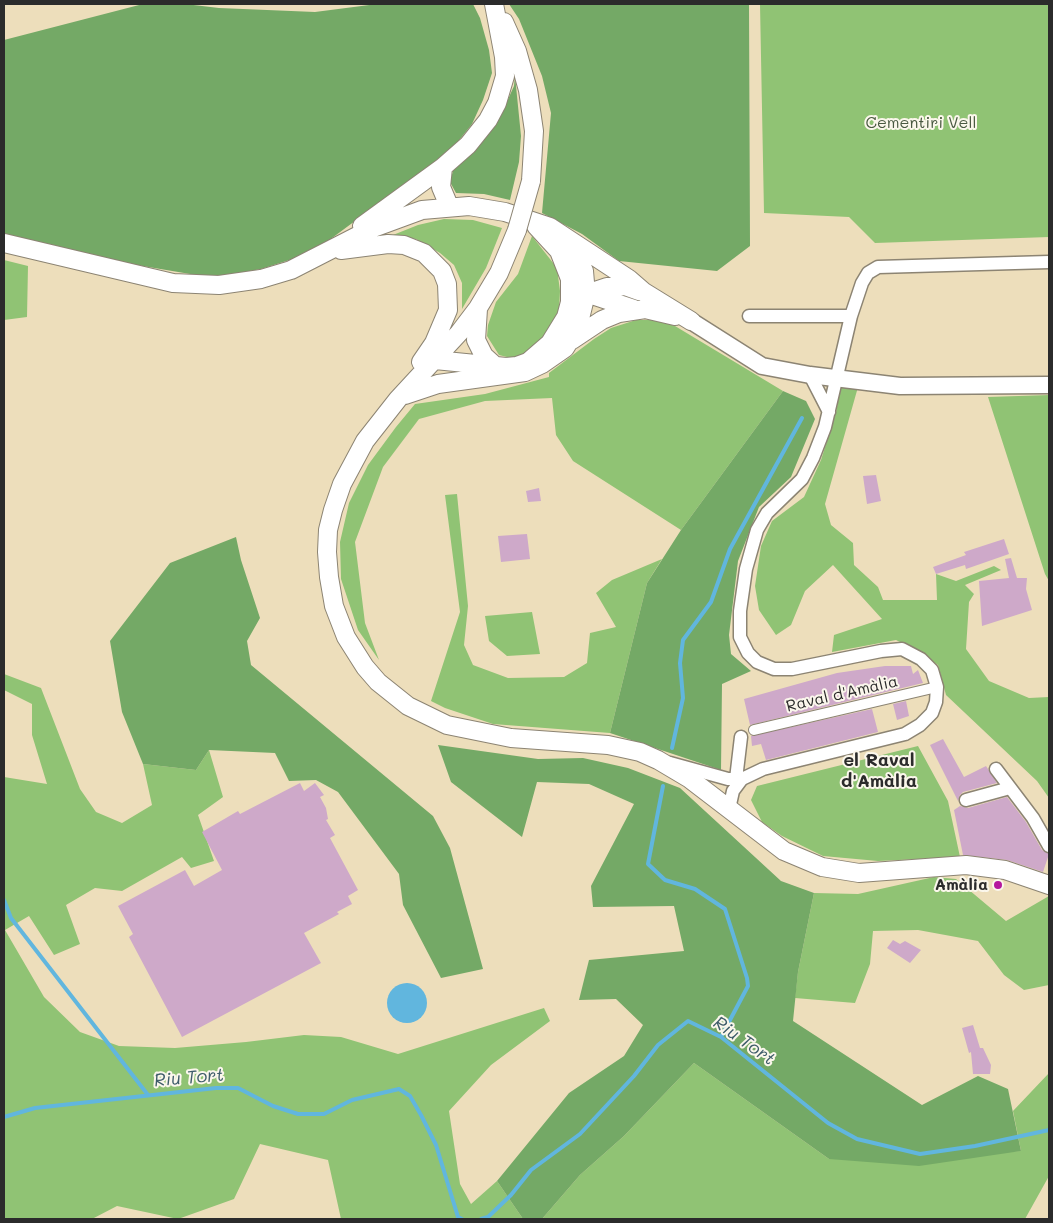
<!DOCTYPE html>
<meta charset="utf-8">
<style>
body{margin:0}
#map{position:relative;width:1053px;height:1223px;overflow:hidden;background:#eddebb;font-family:Mali,sans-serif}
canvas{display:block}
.frame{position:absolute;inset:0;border:5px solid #2b2b2b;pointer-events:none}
</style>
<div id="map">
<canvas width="1053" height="1223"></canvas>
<div class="frame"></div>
</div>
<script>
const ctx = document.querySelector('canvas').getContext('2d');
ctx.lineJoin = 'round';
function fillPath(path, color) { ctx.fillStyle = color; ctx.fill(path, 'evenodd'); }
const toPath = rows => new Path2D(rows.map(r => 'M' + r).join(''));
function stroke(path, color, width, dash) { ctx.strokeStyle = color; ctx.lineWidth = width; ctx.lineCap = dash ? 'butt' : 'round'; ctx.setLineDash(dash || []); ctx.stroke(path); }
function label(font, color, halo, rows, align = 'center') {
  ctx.font = font + ' Mali,sans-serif'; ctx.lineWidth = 4; ctx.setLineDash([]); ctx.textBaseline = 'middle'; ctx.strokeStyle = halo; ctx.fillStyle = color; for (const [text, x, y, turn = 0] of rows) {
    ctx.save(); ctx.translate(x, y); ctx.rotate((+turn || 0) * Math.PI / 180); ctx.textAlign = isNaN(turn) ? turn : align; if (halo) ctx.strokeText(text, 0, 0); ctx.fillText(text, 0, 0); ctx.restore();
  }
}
const green = toPath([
 [760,4,1049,4,1049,237,875,243,849,217,764,213],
 [444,219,473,220,502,228,486,268,462,309,462,283,454,265,440,253,416,239,388,237,418,225],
 [532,236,557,268,560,291,559,312,544,338,523,355,511,358,499,355,487,336,488,325,496,302,518,274],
 [4,260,28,266,27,317,4,320],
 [636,320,656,320,675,326,783,391,681,530,573,461,556,435,552,398,485,401,419,419,383,467,355,542,365,623,379,660,358,630,341,579,340,542,349,503,368,465,396,427,415,404,485,394,549,377,549,373,594,339,611,328],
 [841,387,858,387,825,504,831,525,853,543,854,565,878,587,883,600,937,600,936,574,956,581,994,566,1001,570,965,585,974,594,969,602,966,649,989,681,1029,698,1049,697,1049,798,1037,781,946,695,938,665,918,651,896,640,832,652,834,635,882,619,833,565,805,591,791,625,776,635,759,610,755,586,761,546,772,521,804,497,821,460,836,412],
 [1049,395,1049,581,1045,574,988,397],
 [457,494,468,606,464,645,473,665,508,678,564,677,587,663,590,633,616,627,596,593,612,580,662,559,647,583,610,733,493,724,445,708,431,701,460,612,445,495],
 [532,612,540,654,507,656,489,641,485,616],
 [4,674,41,688,80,789,96,812,122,823,152,805,143,764,196,770,209,750,223,797,198,815,214,861,191,868,182,857,122,891,95,888,66,905,80,944,54,955,29,916,5,930,44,997,80,1032,119,1046,175,1048,246,1042,304,1035,341,1037,398,1054,544,1008,550,1021,491,1065,449,1111,460,1184,471,1204,497,1181,523,1219,341,1219,328,1160,260,1144,234,1199,178,1219,117,1206,92,1219,4,1219,4,777,47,784,32,735,32,704,4,690],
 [918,746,948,801,960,857,878,861,823,856,782,836,762,822,751,800,757,786],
 [934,877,956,879,1006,921,1049,896,1049,985,1024,990,1004,975,978,941,918,930,873,931,870,964,855,1003,795,998,798,972,814,893,858,894],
 [694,1063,829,1159,1021,1151,1013,1111,1049,1073,1049,1176,1025,1219,542,1219,580,1175,624,1136]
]);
const forest = toPath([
 [143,4,185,4,219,8,315,12,377,4,473,4,480,18,489,50,492,73,483,100,472,124,452,149,328,241,302,256,261,269,228,275,196,275,113,261,4,235,4,40],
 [509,4,749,4,750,246,717,271,619,261,582,234,542,213,551,113,542,76,519,19],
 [515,76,521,136,519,162,510,200,484,194,456,193,450,182,453,171,478,145,501,115,514,86],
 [783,391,806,401,815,419,791,477,759,507,738,561,729,635,731,654,751,671,722,684,721,770,610,733,647,583,681,530],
 [236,537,241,560,260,618,247,641,251,665,433,816,450,848,483,969,441,978,403,905,399,874,338,792,316,780,289,781,275,753,209,750,196,770,143,764,122,712,110,641,170,563],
 [438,745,538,759,583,758,628,768,680,788,781,881,814,893,798,972,793,1021,922,1105,978,1076,1008,1089,1021,1151,919,1166,829,1159,694,1063,624,1136,580,1175,542,1219,523,1219,497,1181,569,1093,624,1056,643,1025,616,999,579,1000,589,960,684,951,674,906,593,907,591,886,634,804,589,784,537,782,522,837,451,782]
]);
const water = toPath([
 '387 1003a20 20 0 1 1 40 0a20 20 0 1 1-40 0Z'
]);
const stream = toPath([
 [672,748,683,698,680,663,683,640,711,602,730,549,802,418],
 [663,786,648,864,665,880,695,889,725,909,747,978,748,986,721,1037],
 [4,900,11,918,148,1095],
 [4,1117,35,1108,216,1088,238,1088,273,1106,298,1114,324,1114,352,1100,399,1089,410,1096,421,1115,436,1145,458,1217,462,1219],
 [481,1219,488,1217,511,1195,531,1170,580,1134,634,1076,658,1045,688,1021,721,1037,828,1123,857,1139,920,1154,975,1146,1049,1130]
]);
const building = toPath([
 [876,475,881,501,867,504,863,476],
 [539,488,541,501,528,502,526,491],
 [527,534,530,559,501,562,498,536],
 [1004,539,1009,554,966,569,965,565,936,574,933,567,966,555,964,552],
 [1011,558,1017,578,1027,578,1026,589,1032,610,982,626,979,581,1009,578,1005,559],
 [885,666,911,666,913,674,918,670,923,683,750,725,744,699,837,673],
 [906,701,909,716,897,720,893,704],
 [872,709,878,732,766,760,761,744,752,746,751,736],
 [943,739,964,777,986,766,997,783,963,792,960,795,958,801,930,745],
 [300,783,304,791,315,783,324,795,320,797,326,808,328,819,326,820,335,835,330,838,358,890,348,896,352,904,337,912,339,914,304,933,321,963,182,1037,129,937,133,934,118,906,185,870,194,886,222,870,202,832,238,811,240,814],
 [1007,797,1026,822,1042,850,1049,854,1043,872,1007,860,963,855,954,810,960,806,968,808],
 [893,940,900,944,905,941,921,950,910,963,887,948],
 [973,1025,980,1048,983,1048,991,1065,990,1074,973,1074,971,1052,969,1053,962,1028]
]);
const pedestrian = toPath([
 [754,730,937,687]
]);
const minor = toPath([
 [749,316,851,316],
 [810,375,829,412],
 [670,763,728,779,742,779],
 [996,769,1033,818,1049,846],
 [736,779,741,737],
 [966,800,1010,788],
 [729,809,733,791,742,779,763,769,905,734,920,725,932,713,936,702,937,687,932,670,921,659,902,649,881,651,792,669,774,669,757,662,748,653,740,637,740,611,746,569,757,530,767,513,802,479,813,458,825,427,851,316,862,283,868,273,878,267,1049,262]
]);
const tertiary = toPath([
 [691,321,762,366,810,375,900,386,1049,385]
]);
const secondary = toPath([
 [504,22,517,51,528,90,534,131,531,181],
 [443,167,441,187,449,206],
 [362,226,443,167,468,145,488,120,497,103,505,76,504,57,494,4],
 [517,230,499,273,478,308,459,333,398,399,365,441,342,484,333,510,328,530,327,552,329,577,334,606,346,637,365,667,378,682,408,706,447,725,511,738,608,745,640,752,658,760,690,779,784,851,822,867,859,873,966,865,1005,870,1049,885],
 [4,243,173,283,219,285,261,279,291,270,373,228,422,210,469,206,505,212,550,227,629,279,644,292,691,321],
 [341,250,388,244,404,245,424,253,442,271,447,284,448,310,434,343,421,362],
 [583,292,634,309],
 [579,301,586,294,607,287,625,286,639,291],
 [478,309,476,340,484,356,495,366],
 [572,340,602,320,619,313,645,309,675,316],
 [435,360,506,367,517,366,528,362,550,343,566,317,570,302,570,279,559,251,536,226],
 [405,395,438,384,525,372,542,364,565,348,578,327,586,294,584,271,570,242]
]);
const secondaryBridge = toPath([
 [517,230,531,181]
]);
const markers = [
 [998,885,5,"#b5179e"]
];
const parkNames = [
 ["Cementiri Vell",921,123]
];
const streetNames = [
 ["Raval d'Amàlia",842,694,-13]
];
const poiNames = [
 ["Amàlia",988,885]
];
const neighbourhoodNames = [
 ["el Raval",879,760],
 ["d'Amàlia",879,781]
];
const waterNames = [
 ["Riu Tort",744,1041,35],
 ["Riu Tort",189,1078,-5]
];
fillPath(green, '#90c374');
fillPath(forest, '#74a966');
fillPath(water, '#61b6de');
stroke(stream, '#61b6de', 4);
fillPath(building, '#cea9c9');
stroke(pedestrian, '#8c8473', 12);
stroke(minor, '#8c8473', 15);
stroke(tertiary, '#8c8473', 19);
stroke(secondary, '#8c8473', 20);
stroke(pedestrian, '#fff', 10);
stroke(minor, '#fff', 12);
stroke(tertiary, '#fff', 16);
stroke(secondary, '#fff', 18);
stroke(secondaryBridge, '#8c8473', 20, []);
stroke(secondaryBridge, '#fff', 18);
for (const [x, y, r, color] of markers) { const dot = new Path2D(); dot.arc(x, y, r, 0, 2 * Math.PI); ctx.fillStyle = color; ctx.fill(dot); stroke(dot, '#fbf7ec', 2); }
label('16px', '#495941', '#fbf7ec', parkNames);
label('16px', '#2b2b2b', '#fbf7ec', streetNames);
label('bold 16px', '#2b2b2b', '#fbf7ec', poiNames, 'right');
label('bold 18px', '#2b2b2b', '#fbf7ec', neighbourhoodNames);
label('italic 18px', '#3e5c6a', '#fbf7ec', waterNames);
</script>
